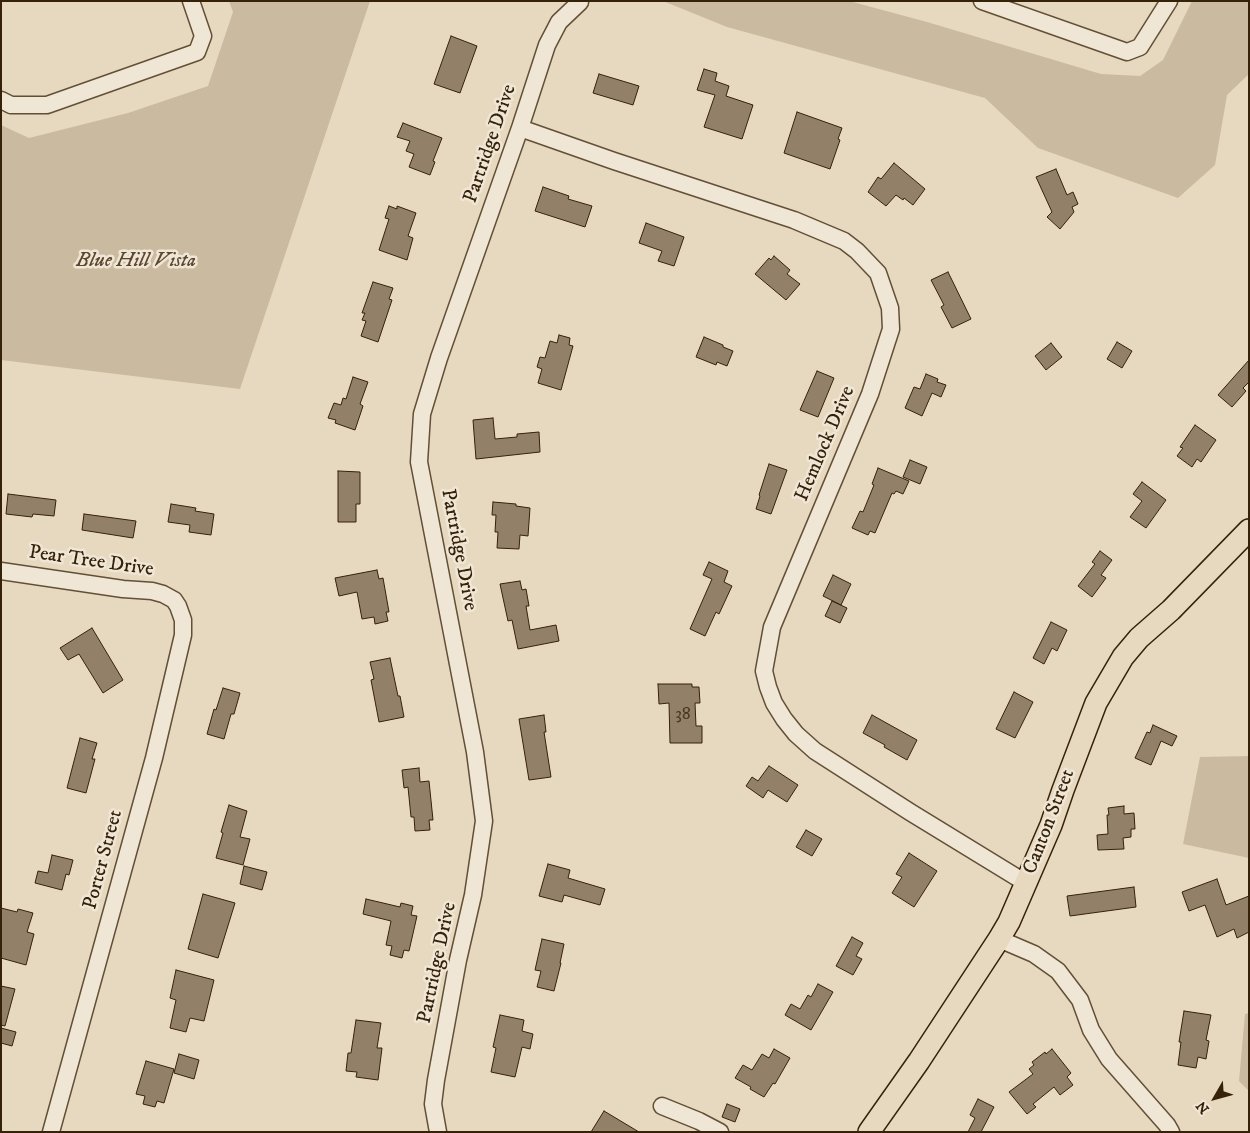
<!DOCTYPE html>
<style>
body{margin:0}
#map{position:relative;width:1250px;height:1133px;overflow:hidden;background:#e7d9bf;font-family:"IM FELL DW Pica",serif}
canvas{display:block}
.frame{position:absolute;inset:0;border:2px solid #362109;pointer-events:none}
.north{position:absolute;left:1190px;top:1073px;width:50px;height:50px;-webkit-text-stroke:4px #efe6d5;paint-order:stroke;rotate:232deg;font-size:14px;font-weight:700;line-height:20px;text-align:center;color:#362109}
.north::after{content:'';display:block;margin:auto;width:18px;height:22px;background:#362109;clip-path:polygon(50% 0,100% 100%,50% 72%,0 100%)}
</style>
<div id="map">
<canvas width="1250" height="1133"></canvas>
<div class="frame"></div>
<div class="north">N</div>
</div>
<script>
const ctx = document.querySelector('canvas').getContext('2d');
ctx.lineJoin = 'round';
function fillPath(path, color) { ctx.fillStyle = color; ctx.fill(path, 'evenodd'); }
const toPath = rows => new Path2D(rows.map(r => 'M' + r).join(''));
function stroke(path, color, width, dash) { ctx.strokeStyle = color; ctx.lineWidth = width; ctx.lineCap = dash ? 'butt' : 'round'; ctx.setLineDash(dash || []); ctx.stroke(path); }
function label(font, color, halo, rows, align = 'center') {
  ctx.font = font + ' "IM FELL DW Pica",serif'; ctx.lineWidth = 5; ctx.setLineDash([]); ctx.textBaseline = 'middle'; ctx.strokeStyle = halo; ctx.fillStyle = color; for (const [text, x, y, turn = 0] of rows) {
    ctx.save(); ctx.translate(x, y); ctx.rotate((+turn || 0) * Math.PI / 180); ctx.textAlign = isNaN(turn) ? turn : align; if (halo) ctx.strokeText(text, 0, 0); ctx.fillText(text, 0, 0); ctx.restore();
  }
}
const green = toPath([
 [229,1,370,1,240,389,1,360,1,125,29,138,128,113,208,86,233,12],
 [663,1,849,1,927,22,1101,74,1140,76,1163,60,1192,1,1249,1,1249,74,1227,95,1215,165,1178,198,1038,148,985,98,727,27],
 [1249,756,1249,858,1183,844,1200,757],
 [1249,1013,1249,1091,1239,1081,1245,1014]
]);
const building = toPath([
 [451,36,477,46,460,93,434,84,451,36],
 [704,69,717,73,715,81,729,86,726,96,753,105,742,139,704,127,715,95,697,90,704,69],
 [599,74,639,86,633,105,593,93,599,74],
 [797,112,842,128,838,139,840,140,830,169,784,153,797,112],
 [403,123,442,138,433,161,435,162,430,175,409,167,414,154,406,151,410,141,397,137,403,123],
 [894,163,925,189,913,205,904,198,903,200,896,195,886,206,868,192,878,177,881,179,894,163],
 [1056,169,1067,195,1073,192,1078,204,1072,207,1074,212,1060,229,1047,217,1052,212,1036,177,1056,169],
 [543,187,569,196,568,199,592,206,585,227,535,211,543,187],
 [389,206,397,209,397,206,416,213,408,236,413,238,407,260,379,250,389,219,385,218,389,206],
 [646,223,684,237,674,266,658,261,662,251,639,243,646,223],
 [774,256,790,270,787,274,800,284,786,300,755,274,769,258,771,260,774,256],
 [948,272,971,319,952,328,941,307,944,305,931,280,948,272],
 [373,282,393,288,389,299,392,300,378,342,361,336,366,321,362,320,365,313,362,313,373,282],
 [559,335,570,338,569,345,573,346,561,390,538,383,542,369,537,367,540,357,545,358,550,341,557,343,559,335],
 [704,337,723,345,723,347,733,351,727,366,717,362,716,365,696,357,704,337],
 [1117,342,1132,351,1122,368,1107,359,1117,342],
 [1051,343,1062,357,1046,370,1035,356,1051,343],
 [1249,360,1249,382,1243,388,1246,391,1232,407,1218,395,1249,360],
 [817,371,834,378,818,417,800,410,817,371],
 [926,374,938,379,937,382,946,385,941,397,932,393,922,416,905,408,914,387,920,389,926,374],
 [353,377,368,382,360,404,363,406,355,430,335,423,336,420,328,418,334,403,341,405,343,398,346,399,353,377],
 [493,418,495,439,517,437,517,434,539,432,540,452,476,459,473,420,493,418],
 [1195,425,1216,440,1201,462,1197,459,1192,467,1177,456,1183,448,1180,447,1195,425],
 [910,460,927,467,920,484,903,477,910,460],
 [769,464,787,470,771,514,756,509,760,496,759,495,769,464],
 [878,468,909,481,903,494,896,491,894,494,892,493,875,533,870,531,868,535,852,528,860,511,863,512,874,485,872,484,878,468],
 [338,471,360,472,360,504,356,504,356,522,338,522,338,471],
 [1142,482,1166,500,1146,528,1130,517,1142,501,1133,494,1142,482],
 [8,494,56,500,54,516,33,514,32,517,6,514,8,494],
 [493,502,516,504,516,506,530,508,528,536,520,535,519,549,497,548,498,532,495,532,496,515,492,515,493,502],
 [171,504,196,508,195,511,214,514,211,535,189,532,190,525,168,522,171,504],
 [84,514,136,521,133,538,82,530,84,514],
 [1100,551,1112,560,1101,575,1106,578,1092,597,1078,586,1095,564,1092,562,1100,551],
 [709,562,728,571,724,582,732,586,719,614,716,612,705,636,690,629,712,579,703,575,709,562],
 [377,570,379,579,383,578,389,612,386,612,388,621,375,624,374,617,362,619,357,592,339,596,335,578,377,570],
 [833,575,851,584,841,605,823,596,833,575],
 [520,581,522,590,526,589,529,606,526,606,530,630,556,625,559,641,518,649,512,620,508,621,500,584,520,581],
 [832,601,847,608,840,623,825,616,832,601],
 [1051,622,1067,630,1057,651,1052,648,1044,664,1033,658,1051,622],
 [92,628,123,680,103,693,79,654,68,660,60,648,92,628],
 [390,658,398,696,400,696,404,717,379,722,371,680,374,679,370,662,390,658],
 [658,684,692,684,692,687,699,687,700,703,695,703,696,726,702,726,702,743,670,743,669,703,659,704,658,684],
 [223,688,240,693,234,714,231,714,224,739,207,734,214,709,216,710,223,688],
 [1014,692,1033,702,1015,738,996,729,1014,692],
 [544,715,546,732,544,732,551,777,529,780,519,719,544,715],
 [872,715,917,740,907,760,884,747,885,745,863,733,872,715],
 [1153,725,1177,736,1172,746,1161,741,1151,765,1135,758,1147,732,1150,733,1153,725],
 [80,738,97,743,92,759,95,759,86,793,67,788,80,738],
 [769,766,798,785,787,802,768,790,763,798,746,786,752,777,758,781,769,766],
 [419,768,420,782,429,781,433,820,429,820,430,830,415,831,414,817,411,817,408,787,404,788,402,770,419,768],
 [229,805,247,811,240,837,250,839,243,865,216,858,223,833,221,832,229,805],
 [1124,806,1124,814,1134,813,1135,829,1131,829,1131,837,1123,838,1124,849,1098,850,1097,835,1108,834,1107,815,1109,815,1108,808,1124,806],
 [806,830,822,839,812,856,796,847,806,830],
 [909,853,937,871,914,907,892,893,902,877,896,874,909,853],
 [52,855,73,860,69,875,66,874,62,890,35,883,38,871,48,873,52,855],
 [548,864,570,870,568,878,605,889,600,905,564,895,562,902,539,896,548,864],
 [244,866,267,872,262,890,240,884,244,866],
 [1217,879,1226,905,1249,896,1249,932,1237,938,1234,929,1217,937,1205,905,1189,911,1182,892,1217,879],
 [1134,887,1136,907,1070,916,1067,896,1134,887],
 [203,894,235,903,218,958,188,949,203,894],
 [366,899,400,907,401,903,413,906,411,915,417,916,409,951,404,950,402,958,390,955,392,946,386,945,391,921,363,914,366,899],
 [1,908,17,912,18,909,33,913,27,932,34,934,26,965,1,958,1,908],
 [852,937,863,943,856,956,862,959,853,975,836,966,852,937],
 [542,939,564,944,560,963,561,963,554,991,537,987,541,971,535,970,542,939],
 [176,970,214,980,204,1021,190,1018,186,1032,170,1028,176,1000,170,998,176,970],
 [818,984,833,992,811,1030,785,1015,791,1004,800,1009,808,995,811,997,818,984],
 [1,986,15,989,5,1026,1,1025,1,986],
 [1184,1011,1211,1015,1206,1040,1209,1041,1206,1059,1198,1057,1196,1068,1178,1065,1181,1042,1179,1042,1184,1011],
 [500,1015,524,1020,522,1031,533,1034,530,1049,522,1047,515,1077,491,1072,496,1048,493,1047,500,1015],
 [356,1020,381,1023,377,1048,382,1048,378,1080,356,1077,357,1072,346,1071,348,1053,351,1053,356,1020],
 [1,1028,16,1032,12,1046,1,1043,1,1028],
 [774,1049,790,1058,775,1084,773,1083,764,1097,750,1089,751,1087,735,1078,743,1065,752,1070,762,1054,769,1058,774,1049],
 [1052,1049,1071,1073,1067,1077,1073,1085,1060,1095,1054,1087,1033,1104,1036,1107,1027,1114,1009,1092,1033,1074,1029,1069,1034,1065,1032,1062,1045,1052,1046,1054,1052,1049],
 [179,1054,199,1060,194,1079,174,1073,179,1054],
 [146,1061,174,1069,164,1103,157,1101,155,1107,143,1104,145,1096,136,1094,146,1061],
 [978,1099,994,1107,981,1132,968,1132,975,1118,970,1115,978,1099],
 [727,1104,740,1109,735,1122,722,1117,727,1104],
 [604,1111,639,1132,591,1132,604,1111]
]);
const minor = toPath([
 [982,1,1127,52,1140,47,1169,1],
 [1,100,11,105,47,105,197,52,203,36,191,1],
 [520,128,614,161,794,220,844,241,857,251,878,273,890,308,891,329,870,394,772,627,764,671,768,687,774,703,784,719,796,734,815,751,910,812,1026,883],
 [1,571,123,589,152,591,163,594,174,600,178,606,183,620,183,635,154,758,51,1132],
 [999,939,1034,954,1058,971,1080,1000,1091,1030,1109,1059,1167,1125,1171,1132],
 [662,1106,699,1121,720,1132],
 [438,1132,433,1104,436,1080,458,960,473,895,484,821,475,752,419,462,422,414,439,358,520,128,547,45,559,22,580,2]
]);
const major = toPath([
 [869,1132,919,1061,999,939,1009,922,1051,825,1063,790,1096,703,1123,657,1139,638,1171,610,1249,530]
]);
const numberNames = [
 ["38",683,715]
];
const streetNames = [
 ["Partridge Drive",491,144,-71],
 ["Hemlock Drive",826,444,-67],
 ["Partridge Drive",458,550,79],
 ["Pear Tree Drive",91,562,8],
 ["Canton Street",1050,822,-69],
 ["Porter Street",104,860,-75],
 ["Partridge Drive",438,963,-78]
];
const parkNames = [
 ["Blue Hill Vista",136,262]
];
fillPath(green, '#c9baa0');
fillPath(building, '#928168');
stroke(building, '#362109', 1);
stroke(minor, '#624f36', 19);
stroke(major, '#362109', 24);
stroke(minor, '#efe6d5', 16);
stroke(major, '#e7d9bf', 21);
label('18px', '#4d3921', null, numberNames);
label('20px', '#362109', '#efe6d5', streetNames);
label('italic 20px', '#5b472f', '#efe6d5', parkNames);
</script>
